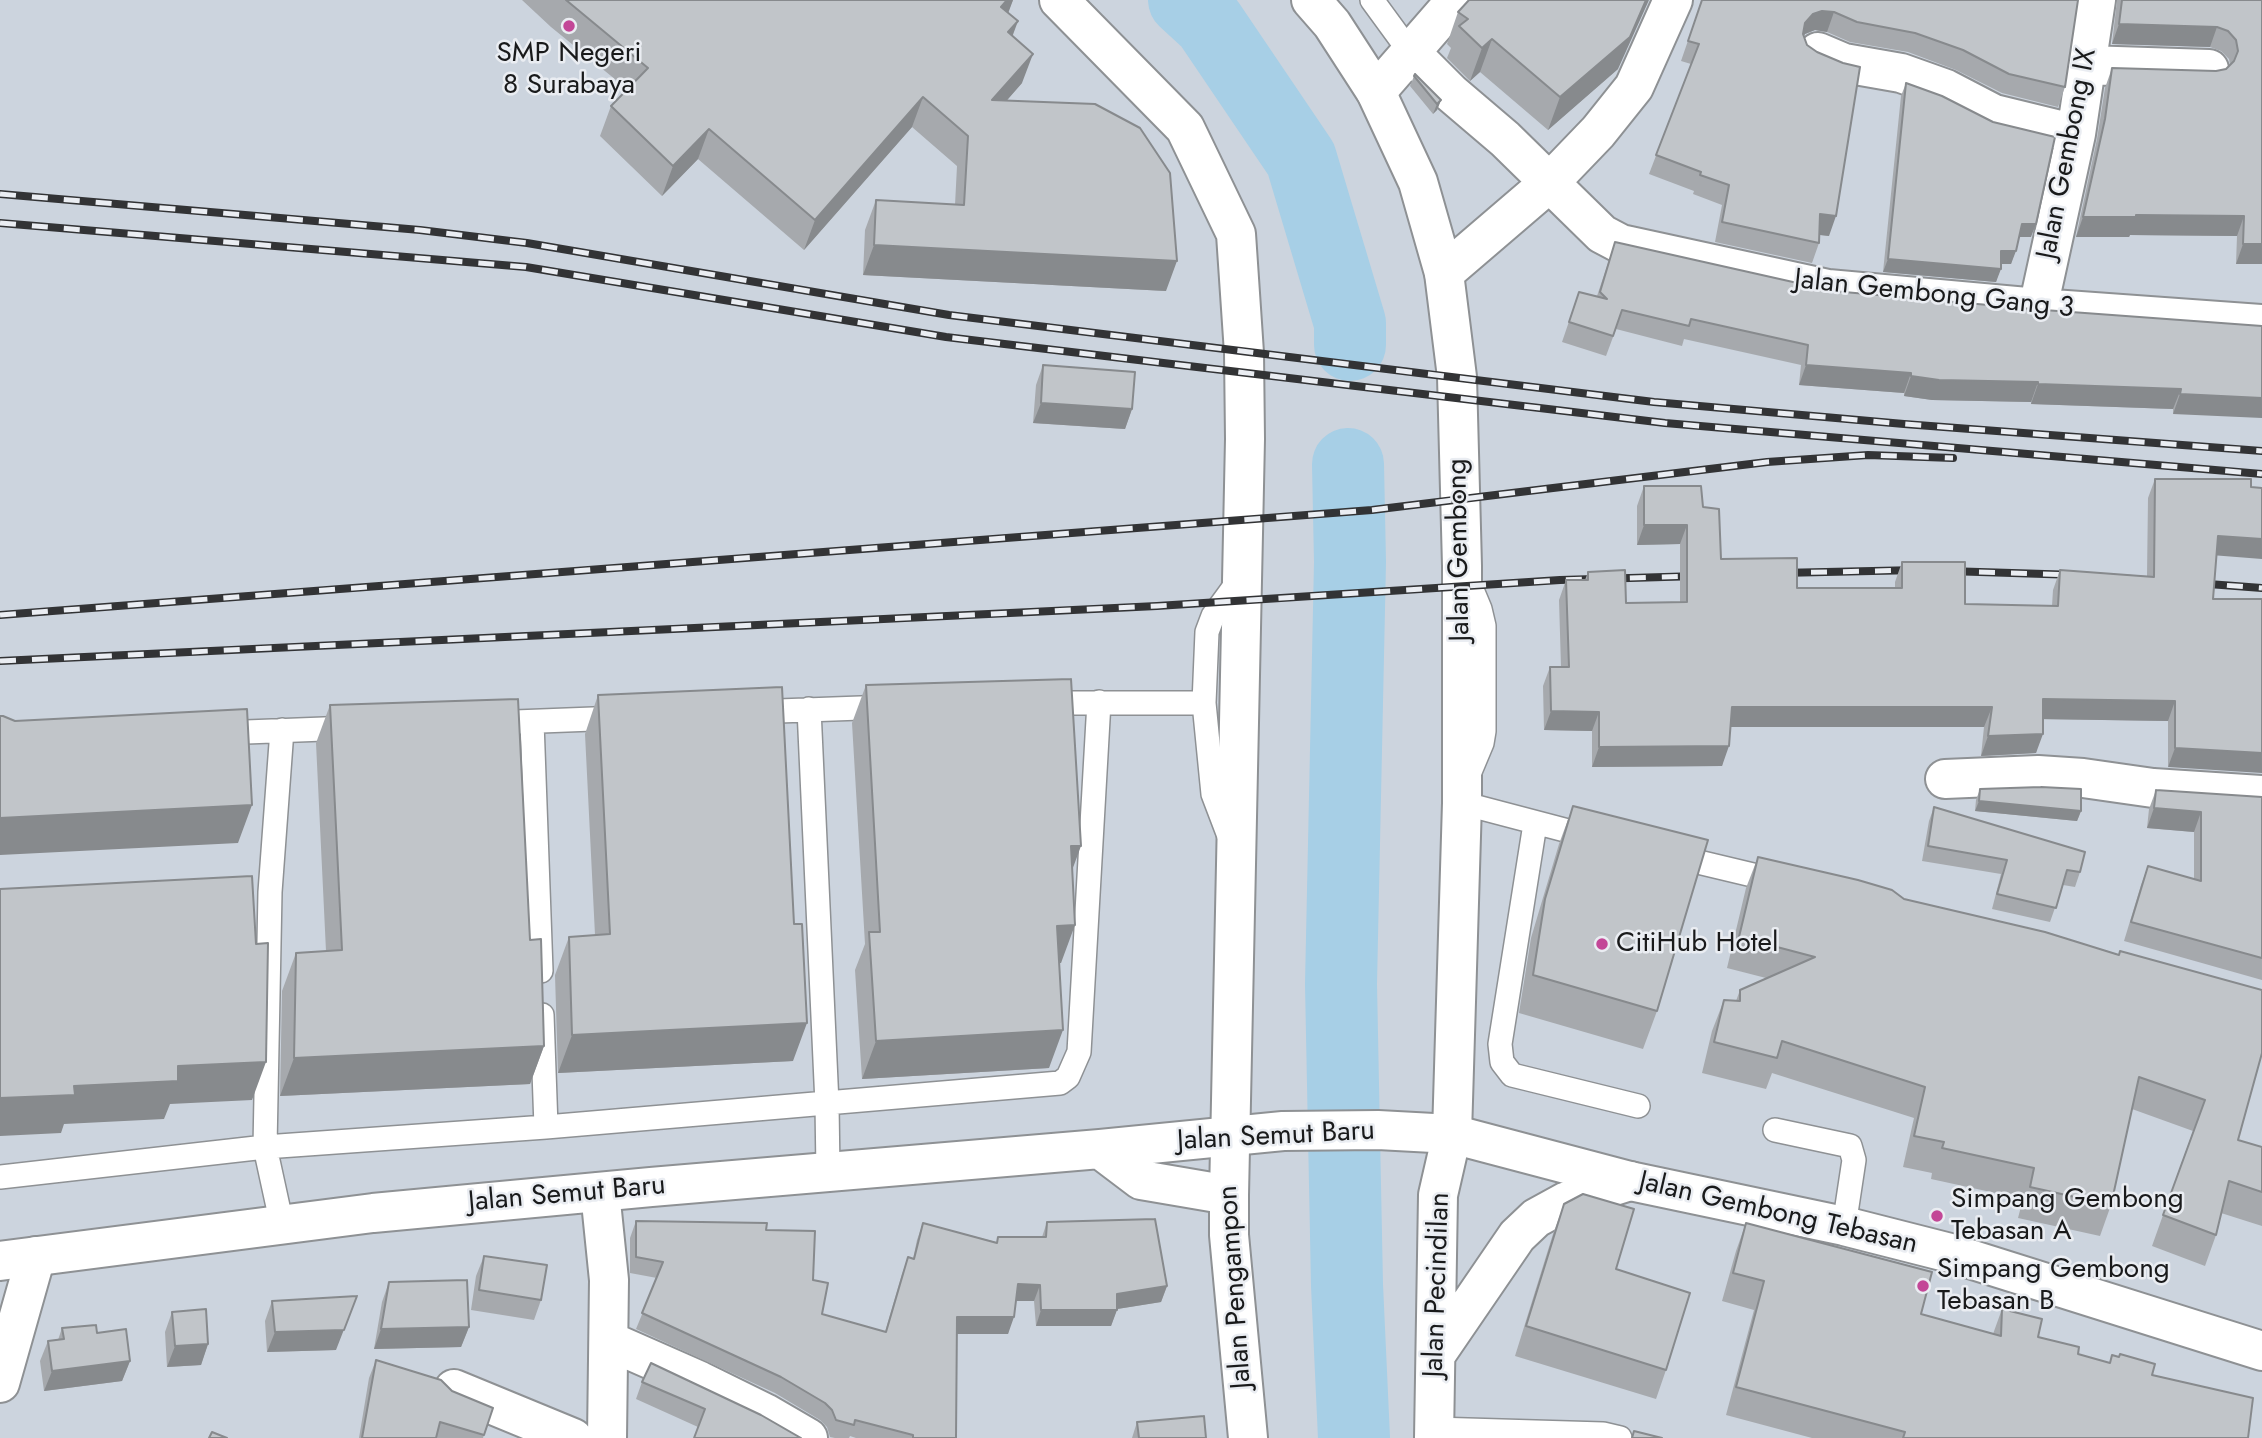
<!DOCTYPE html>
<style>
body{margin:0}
canvas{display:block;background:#dde0e4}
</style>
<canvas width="2262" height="1438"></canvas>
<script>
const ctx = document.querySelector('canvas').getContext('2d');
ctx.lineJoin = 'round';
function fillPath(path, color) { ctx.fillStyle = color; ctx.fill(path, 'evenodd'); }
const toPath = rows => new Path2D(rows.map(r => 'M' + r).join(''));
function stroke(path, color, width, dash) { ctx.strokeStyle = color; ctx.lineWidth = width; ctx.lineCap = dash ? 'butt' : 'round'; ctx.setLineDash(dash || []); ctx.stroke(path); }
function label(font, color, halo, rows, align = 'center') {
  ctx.font = font + ' Jost,sans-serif'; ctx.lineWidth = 5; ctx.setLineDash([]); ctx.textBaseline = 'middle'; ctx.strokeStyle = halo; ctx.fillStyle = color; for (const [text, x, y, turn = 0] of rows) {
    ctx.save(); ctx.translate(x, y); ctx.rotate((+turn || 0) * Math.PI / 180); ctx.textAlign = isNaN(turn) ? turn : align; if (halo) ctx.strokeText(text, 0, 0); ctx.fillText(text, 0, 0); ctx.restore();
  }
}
const built = toPath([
 [0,0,2262,0,2262,1438,0,1438]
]);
const river = toPath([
 [1184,0,1209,23,1301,159,1350,323,1350,345],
 [1348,464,1350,562,1341,984,1347,1285,1354,1438]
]);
const service = toPath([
 [1372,0,1410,52],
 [1042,703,1204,703],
 [809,709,827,1104,828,1172],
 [751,712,888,707],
 [532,722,541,971],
 [489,723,619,718],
 [282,730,270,892,265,1147,282,1225],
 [220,733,350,728],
 [1469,774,1482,743,1484,731,1484,626,1480,609,1470,585],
 [1462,803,1595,838],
 [1535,824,1500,1044,1502,1062,1512,1075,1638,1106],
 [1229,836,1213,794,1204,703,1207,632,1213,616,1240,579],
 [1673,856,1782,882],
 [542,1015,546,1127],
 [1775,1130,1850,1146,1854,1160,1844,1226],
 [0,1177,265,1147,546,1127,1060,1083,1068,1077,1079,1052,1099,702],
 [1434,1429,1603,1434,1620,1438]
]);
const minor = toPath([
 [1410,52,1451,93,1505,139,1602,234,1621,244,1828,289,2038,308,2262,324],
 [1818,52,1844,63,1901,73,1946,89,1994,114,2076,134],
 [2086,65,2209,69],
 [1376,92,1456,0],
 [1444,273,1549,183,1598,132,1634,87,1673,0],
 [2038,308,2076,134,2096,0],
 [1945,779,2038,775,2083,778,2153,788,2262,795],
 [600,1192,609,1280,607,1438],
 [609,1341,700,1381,765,1413,808,1438],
 [0,1383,36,1256],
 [454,1389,573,1438]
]);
const tertiary = toPath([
 [1100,1149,1141,1180,1229,1195],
 [0,1261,373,1213,651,1187,1100,1149,1283,1131,1378,1130,1452,1134,1630,1181,1844,1226,1954,1254,2262,1351]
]);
const secondary = toPath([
 [1059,0,1185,128,1236,234,1244,353,1245,439,1229,1195,1229,1235,1248,1438],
 [1311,0,1332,24,1376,92,1418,182,1444,273,1457,377,1462,566,1462,803,1452,1134,1438,1195,1434,1438],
 [1437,1353,1517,1236,1536,1218,1567,1201,1630,1181]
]);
const rail = toPath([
 [0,194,420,230,527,243,949,315,1654,402,1904,424,2262,451],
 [0,223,526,267,946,337,1665,423,2262,474],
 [1947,571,2077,575],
 [1779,573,1919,570],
 [2195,583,2262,588],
 [0,615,1372,510,1767,462,1868,455,1953,458],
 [0,661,1157,606,1560,580,1699,576]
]);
const wall = toPath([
 [522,0,1013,0,1008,12,1022,83,1007,100,1166,291,863,275,865,230,876,200,955,205,957,166,912,127,804,250,698,159,662,196,600,136,611,106,627,89,551,27],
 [1702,0,2078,0,2065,87,2058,107,2002,93,1956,70,1908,52,1850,42,1827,32,1815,30,1805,34,1804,36,1829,236,1819,235,1819,243,1812,263,1715,242,1722,205,1693,194,1694,191,1649,174,1691,64,1681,61],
 [2117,0,2262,0,2262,264,2236,264,2237,236,2130,235,2129,237,2076,237,2097,139,2105,88,2112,68,2216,71,2226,69,2230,65,2229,59,2221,51,2210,47,2112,44],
 [1458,12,1618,69,1548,130,1480,72,1470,81,1447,58,1451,48,1447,44],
 [1414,76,1441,100,1437,110,1433,114,1410,86],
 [1906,83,2031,237,2019,237,2011,264,2001,264,1996,282,1883,272,1901,96],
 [1615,242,1833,291,2044,310,2262,326,2173,414,2173,409,2031,404,2031,402,1932,400,1904,396,1904,393,1799,385,1801,365,1684,339,1682,346,1616,329,1606,356,1562,342,1579,292,1597,296],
 [1043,365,1132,409,1125,429,1033,423,1036,385],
 [2155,479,2216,556,2213,599,2262,599,2168,767,2168,721,2043,719,2036,753,1981,756,1984,727,1731,727,1722,766,1592,767,1592,731,1544,730,1543,686,1550,667,1561,667,1559,600,1566,580,1585,580,1588,572,1626,603,1680,602,1680,544,1637,545,1637,506,1644,486,1703,507,1721,559,1797,588,1895,588,1895,582,1902,562,1965,604,2052,606,2053,590,2060,570,2147,576,2148,498],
 [866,685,1072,869,1061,963,1059,963,1049,1068,862,1079,855,970,865,944,852,723],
 [598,695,793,1061,558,1073,555,975,569,937,595,935,585,734],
 [330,705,530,940,544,1046,530,1084,280,1096,282,991,296,953,326,951,316,743],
 [1980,789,2081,811,2077,821,1975,811,1976,800],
 [2156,790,2262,797,2262,980,2124,941,2141,885,2148,866,2194,879,2194,832,2147,828,2149,809],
 [1573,806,1657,1011,1643,1049,1519,1013,1531,938,1559,844],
 [1934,807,2080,872,2075,887,2063,885,2050,922,1992,909,2001,874,1922,861,1929,821],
 [1758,857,1904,899,2119,955,2238,1140,2262,1147,2262,1226,2221,1213,2216,1235,2205,1266,2152,1246,2193,1131,2132,1109,2111,1205,2100,1236,2018,1218,2023,1199,1931,1179,1932,1173,1903,1167,1914,1118,1772,1073,1766,1089,1702,1073,1712,1031,1724,1000,1736,1001,1740,990,1766,978,1727,968,1746,888],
 [1564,1204,1616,1269,1666,1370,1656,1399,1515,1356,1553,1234],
 [636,1221,766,1230,813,1280,822,1314,885,1332,902,1274,908,1257,913,1259,917,1240,923,1223,996,1242,1042,1237,1047,1222,1167,1286,1161,1302,1117,1309,1111,1326,1036,1326,1034,1301,1016,1301,1008,1334,957,1334,956,1438,856,1438,850,1436,849,1438,835,1438,830,1437,827,1427,820,1420,775,1393,636,1329,657,1278,630,1273,630,1238],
 [1746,1223,1921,1314,1993,1334,2002,1309,2038,1337,2078,1354,2152,1375,2248,1438,1812,1438,1726,1415,1754,1310,1722,1301,1736,1251],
 [484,1256,541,1300,534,1320,471,1310,476,1276],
 [389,1282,469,1327,461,1347,374,1349,382,1302],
 [272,1301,336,1350,267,1352,265,1321],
 [172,1312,208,1344,201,1365,167,1367,165,1332],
 [62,1328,97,1333,130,1361,122,1381,44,1391,40,1361,48,1341,58,1340],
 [376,1360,493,1408,483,1438,359,1438,369,1378],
 [642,1382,801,1438,698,1427,636,1399],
 [1137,1422,1206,1438,1132,1438]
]);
const shadedWall = toPath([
 [1007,0,1013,0,1006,19,1001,7],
 [1646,0,1649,0,1618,69,1548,130,1560,97],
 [1822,11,1834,12,1827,32,1815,30,1805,34,1798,43,1805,23,1813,14],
 [1018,21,1007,51,1008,32],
 [2119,24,2217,27,2210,47,2112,44],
 [1492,39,1480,72,1470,81,1482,48],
 [1033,54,1022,83,981,130,992,100],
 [923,97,912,127,804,250,815,220],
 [1441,100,1437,110,1433,114,1437,104],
 [709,129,698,159,662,196,673,166],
 [1820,214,1836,216,1829,236,1813,234],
 [2136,215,2244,216,2237,236,2130,235,2129,237,2076,237,2083,217],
 [2022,224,2036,224,2031,237,2017,237],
 [2243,244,2262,244,2262,264,2236,264],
 [874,245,1177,261,1166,291,863,275],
 [2001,251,2016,251,2011,264,1996,264],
 [1888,259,2001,269,1996,282,1883,272],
 [1806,365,1911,373,1904,393,1799,385],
 [1911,376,2038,382,2031,402,1932,400,1904,396],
 [2038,384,2181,389,2173,409,2031,404],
 [2180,394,2262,398,2262,418,2173,414],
 [1041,403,1132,409,1125,429,1033,423],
 [1644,525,1687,525,1680,544,1637,545],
 [2218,536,2262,539,2262,559,2211,555],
 [2043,699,2175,701,2168,721,2036,719],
 [1732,707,1992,707,1984,727,1725,727],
 [1551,711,1599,712,1592,731,1544,730],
 [2043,734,2036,753,1981,756,1988,736],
 [1729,746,1722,766,1592,767,1599,747],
 [2175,748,2262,753,2262,773,2168,767],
 [1979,801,2081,811,2077,821,1975,811],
 [252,805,238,843,0,855,0,818],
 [2154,808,2201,812,2194,832,2147,828],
 [1071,846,1081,846,1067,884],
 [1075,925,1061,963,1043,964,1057,926],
 [807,1023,793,1061,558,1073,572,1035],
 [1063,1030,1049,1068,862,1079,876,1041],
 [544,1046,530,1084,280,1096,294,1058],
 [266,1062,252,1100,170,1104,164,1119,64,1124,61,1133,0,1136,0,1098,74,1086,178,1066],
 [1018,1284,1040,1285,1034,1301,1012,1301],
 [1167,1286,1161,1302,1111,1310,1117,1310,1111,1326,1036,1326,1041,1310,1117,1294],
 [357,1296,336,1350,267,1352,275,1332],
 [957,1317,1014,1317,1008,1334,951,1334],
 [469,1327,461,1347,374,1349,381,1329],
 [208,1344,201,1365,167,1367,175,1346],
 [130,1361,122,1381,44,1391,52,1371]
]);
const building = toPath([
 [566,0,1007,0,1001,7,1018,21,1008,32,1033,54,992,100,1095,104,1140,128,1170,173,1177,261,874,245,876,200,964,205,968,136,923,97,815,220,709,129,673,166,611,106,648,68,566,0],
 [1469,0,1646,0,1630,37,1560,97,1492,39,1482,48,1459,26,1468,19,1458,12,1469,0],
 [1702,0,2078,0,2065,87,2009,74,1963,50,1915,33,1857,22,1834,12,1822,11,1813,14,1805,23,1803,34,1807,45,1817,52,1843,63,1860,67,1836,216,1820,214,1819,243,1722,222,1729,185,1700,175,1701,172,1656,155,1699,44,1688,41,1702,0],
 [2122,0,2262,0,2262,244,2243,244,2244,216,2136,215,2136,217,2083,217,2105,119,2112,68,2216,71,2226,69,2234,61,2238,51,2236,40,2228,31,2217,27,2119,24,2122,0],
 [1415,74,1441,100,1437,104,1414,76,1415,74],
 [1906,83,1942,96,1993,122,2055,137,2036,224,2022,224,2016,251,2001,251,2001,269,1888,259,1906,83],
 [1615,242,1833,291,2044,310,2262,326,2262,398,2180,394,2181,389,2038,384,2038,382,1939,380,1911,376,1911,373,1806,365,1808,345,1691,319,1689,326,1622,310,1613,336,1569,322,1579,292,1607,299,1600,292,1615,242],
 [1043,365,1135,372,1132,409,1041,403,1043,365],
 [2155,479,2251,479,2251,487,2262,488,2262,539,2218,536,2213,599,2262,599,2262,753,2175,748,2175,701,2043,699,2043,734,1988,736,1992,707,1732,707,1729,746,1599,747,1599,712,1551,711,1550,667,1569,667,1566,580,1588,580,1588,572,1625,570,1626,603,1687,602,1687,525,1644,525,1644,486,1701,486,1703,507,1719,509,1721,559,1797,558,1797,588,1902,588,1902,562,1965,562,1965,604,2058,606,2060,570,2154,577,2155,479],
 [1071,679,1081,846,1071,846,1075,925,1057,926,1063,1030,876,1041,869,932,880,932,866,685,1071,679],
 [782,687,794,924,802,924,807,1023,572,1035,569,937,610,934,598,695,782,687],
 [518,699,530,940,541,939,544,1046,294,1058,296,953,342,950,330,705,518,699],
 [247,709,252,805,0,818,0,716,3,716,15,721,247,709],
 [2041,787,2081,789,2081,811,1979,801,1980,789,2041,787],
 [2156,790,2262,797,2262,958,2131,922,2148,866,2201,881,2201,812,2154,808,2156,790],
 [1573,806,1708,840,1657,1011,1533,975,1545,899,1573,806],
 [1934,807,2085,852,2080,872,2067,870,2056,908,1997,894,2007,860,1928,846,1934,807],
 [1758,857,1858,880,1892,890,1904,899,2045,932,2119,955,2120,951,2262,990,2262,1053,2238,1140,2262,1147,2262,1192,2229,1181,2216,1235,2163,1215,2205,1100,2139,1077,2111,1205,2030,1187,2034,1168,1942,1148,1944,1142,1914,1136,1925,1087,1782,1041,1777,1058,1714,1042,1724,1000,1740,1001,1740,990,1815,957,1739,937,1758,857],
 [252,876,256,944,268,943,266,1062,178,1066,178,1081,74,1086,75,1095,0,1098,0,889,252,876],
 [1583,1194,1634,1209,1616,1269,1690,1293,1666,1370,1526,1326,1564,1204,1583,1194],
 [1155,1219,1167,1286,1117,1294,1117,1310,1041,1310,1040,1285,1018,1284,1014,1317,957,1317,956,1438,913,1438,913,1435,855,1420,854,1425,836,1420,832,1410,825,1403,781,1377,642,1313,663,1262,636,1257,636,1221,767,1223,766,1230,815,1231,813,1280,828,1283,822,1314,886,1332,908,1257,914,1259,923,1223,997,1243,998,1237,1046,1237,1047,1222,1155,1219],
 [1746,1223,1932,1272,1921,1314,2001,1336,2002,1309,2042,1319,2038,1337,2079,1347,2078,1354,2110,1363,2112,1355,2119,1357,2120,1354,2155,1364,2152,1375,2253,1398,2248,1438,1903,1438,1905,1432,1736,1387,1764,1281,1733,1273,1746,1223],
 [484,1256,547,1265,541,1300,479,1290,484,1256],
 [467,1280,469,1327,381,1329,389,1282,467,1280],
 [357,1296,344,1330,275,1332,272,1301,357,1296],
 [206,1309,208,1344,175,1346,172,1312,206,1309],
 [96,1325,97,1333,126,1329,130,1361,52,1371,48,1341,64,1339,62,1328,96,1325],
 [376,1360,441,1380,452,1391,493,1408,484,1435,440,1422,436,1438,362,1438,376,1360],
 [651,1363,761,1415,801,1438,694,1438,705,1409,642,1382,651,1363],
 [1204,1416,1206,1438,1139,1438,1137,1422,1204,1416],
 [1634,1431,1662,1438,1632,1438,1634,1431],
 [212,1432,227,1438,209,1438,212,1432]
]);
const markers = [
 [569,26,7,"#c34797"],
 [1602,944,7,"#c34797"],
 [1937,1216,7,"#c34797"],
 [1923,1286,7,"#c34797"]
];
const poiNames = [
 ["SMP Negeri",569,54,"center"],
 ["8 Surabaya",569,86,"center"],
 ["CitiHub Hotel",1616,944],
 ["Simpang Gembong",1951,1200],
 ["Tebasan A",1951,1232],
 ["Simpang Gembong",1937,1270],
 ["Tebasan B",1937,1302]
];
const streetNames = [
 ["Jalan Gembong IX",2068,154,-79],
 ["Jalan Gembong Gang 3",1934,295,6],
 ["Jalan Gembong",1460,550,-91],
 ["Jalan Semut Baru",1276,1137,-3],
 ["Jalan Semut Baru",567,1195,-5],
 ["Jalan Gembong Tebasan",1778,1214,13],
 ["Jalan Pecindilan",1438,1285,-88],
 ["Jalan Pengampon",1236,1287,-94]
];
fillPath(built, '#ccd4de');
stroke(river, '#a7cfe6', 72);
stroke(service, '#8e9194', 26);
stroke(minor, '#8e9194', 42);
stroke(tertiary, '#8e9194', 42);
stroke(secondary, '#8e9194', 42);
stroke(service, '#fff', 23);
stroke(minor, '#fff', 38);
stroke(tertiary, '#fff', 38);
stroke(secondary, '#fff', 38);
stroke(rail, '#323335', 8);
stroke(rail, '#eaedf2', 5, [16]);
fillPath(wall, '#a6a9ad');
fillPath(shadedWall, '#878a8d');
fillPath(building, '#c1c5c9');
stroke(building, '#878a8d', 2);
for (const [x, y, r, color] of markers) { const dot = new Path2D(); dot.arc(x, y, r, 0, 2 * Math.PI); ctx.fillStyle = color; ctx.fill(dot); stroke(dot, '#eaedf2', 2.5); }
label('28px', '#191a1b', '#eaedf2', poiNames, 'left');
label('28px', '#191a1b', '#eaedf2', streetNames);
</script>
